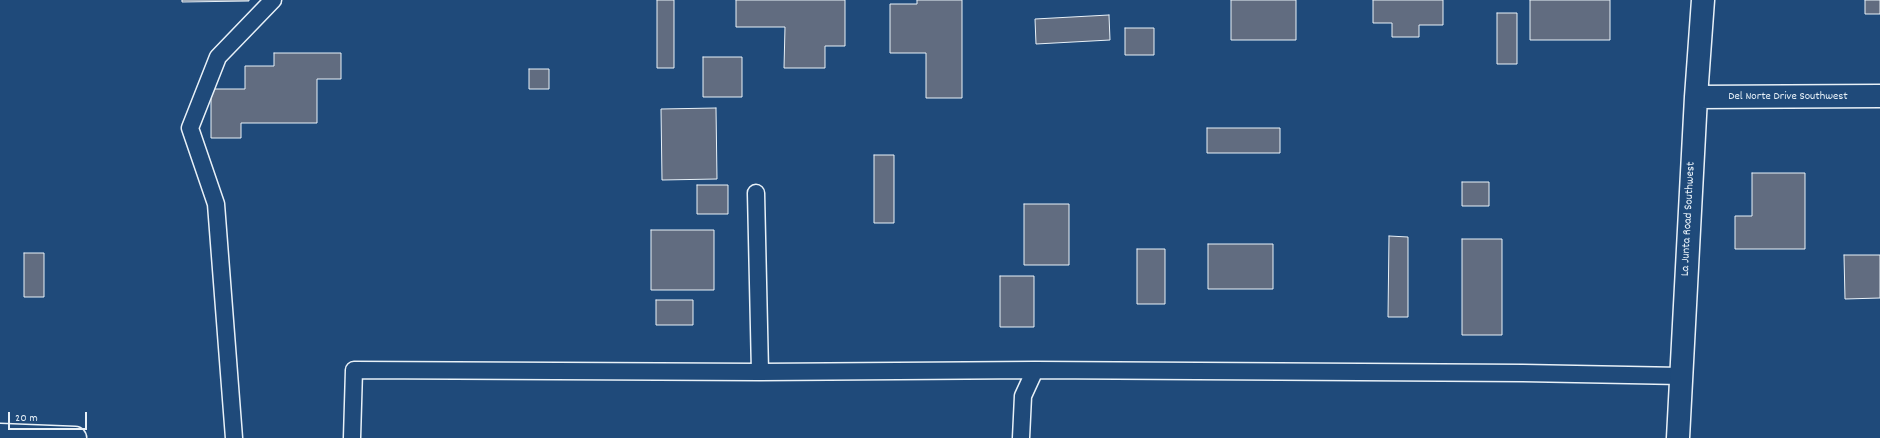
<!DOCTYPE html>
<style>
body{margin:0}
#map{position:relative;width:1880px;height:438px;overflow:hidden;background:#1f4a7a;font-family:Dekko,sans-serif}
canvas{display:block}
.scale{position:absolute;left:8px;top:412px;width:79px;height:18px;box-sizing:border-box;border:2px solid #e8f1f8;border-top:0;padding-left:5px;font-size:12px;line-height:14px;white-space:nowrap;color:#e8f1f8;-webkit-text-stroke:3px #1f4a7a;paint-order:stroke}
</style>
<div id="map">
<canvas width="1880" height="438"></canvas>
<div class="scale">20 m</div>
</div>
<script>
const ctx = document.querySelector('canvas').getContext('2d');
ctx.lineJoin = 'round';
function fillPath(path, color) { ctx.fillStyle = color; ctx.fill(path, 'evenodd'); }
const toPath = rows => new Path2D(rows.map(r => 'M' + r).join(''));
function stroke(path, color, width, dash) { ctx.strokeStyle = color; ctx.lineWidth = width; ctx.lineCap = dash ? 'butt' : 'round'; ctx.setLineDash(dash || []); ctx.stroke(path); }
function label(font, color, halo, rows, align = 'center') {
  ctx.font = font + ' Dekko,sans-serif'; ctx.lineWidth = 4; ctx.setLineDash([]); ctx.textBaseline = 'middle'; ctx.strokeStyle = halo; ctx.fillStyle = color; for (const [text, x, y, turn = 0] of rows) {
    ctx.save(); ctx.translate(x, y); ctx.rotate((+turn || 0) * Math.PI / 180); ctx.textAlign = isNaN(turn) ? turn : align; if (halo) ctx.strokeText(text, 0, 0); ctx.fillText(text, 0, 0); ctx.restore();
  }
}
const building = toPath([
 [182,0,249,0,249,1,182,2,182,0],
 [657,0,674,0,674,68,657,68,657,0],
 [736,0,845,0,845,46,825,46,825,68,784,68,785,27,736,27,736,0],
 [917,0,962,0,962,98,926,98,926,53,890,53,890,4,917,4,917,0],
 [1231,0,1296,0,1296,40,1231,40,1231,0],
 [1373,0,1443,0,1443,25,1419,25,1419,37,1392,37,1392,23,1373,23,1373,0],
 [1530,0,1610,0,1610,40,1530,40,1530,0],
 [1865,0,1880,0,1880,14,1865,14,1865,0],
 [1497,13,1517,13,1517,64,1497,64,1497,13],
 [1109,15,1110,40,1036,44,1035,19,1109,15],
 [1125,28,1154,28,1154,55,1125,55,1125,28],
 [274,53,341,53,341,79,317,79,317,123,241,123,241,138,211,138,211,89,245,89,245,66,274,66,274,53],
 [703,57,742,57,742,97,703,97,703,57],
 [529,69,549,69,549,89,529,89,529,69],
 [716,108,717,179,662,180,661,109,716,108],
 [1207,128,1280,128,1280,153,1207,153,1207,128],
 [874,155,894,155,894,223,874,223,874,155],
 [1752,173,1805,173,1805,249,1735,249,1735,216,1752,216,1752,173],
 [1462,182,1489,182,1489,206,1462,206,1462,182],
 [697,185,728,185,728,214,697,214,697,185],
 [1024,204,1069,204,1069,265,1024,265,1024,204],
 [651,230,714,230,714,290,651,290,651,230],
 [1389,236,1408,237,1408,317,1388,317,1389,236],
 [1462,239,1502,239,1502,335,1462,335,1462,239],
 [1208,244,1273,244,1273,289,1208,289,1208,244],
 [1137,249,1165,249,1165,304,1137,304,1137,249],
 [24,253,44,253,44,297,24,297,24,253],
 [1844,255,1880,255,1880,298,1845,299,1844,255],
 [1000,276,1034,276,1034,327,1000,327,1000,276],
 [656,300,693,300,693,325,656,325,656,300]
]);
const service = toPath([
 [756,193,760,372],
 [234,438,216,204,190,128,218,57,273,0],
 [352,438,354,370,760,372,1035,370],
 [1021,438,1023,396,1035,370,1523,373,1681,376]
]);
const minor = toPath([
 [1696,97,1880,96],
 [1678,438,1696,97,1703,0]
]);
const primary = toPath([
 [0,435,75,438]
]);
const streetNames = [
 ["Del Norte Drive Southwest",1788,97],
 ["La Junta Road Southwest",1689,219,-87]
];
fillPath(building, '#616c80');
stroke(building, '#e8f1f8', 1);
stroke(service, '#e8f1f8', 19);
stroke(minor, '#e8f1f8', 25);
stroke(primary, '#e8f1f8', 25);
stroke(service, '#1f4a7a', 16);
stroke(minor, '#1f4a7a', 22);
stroke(primary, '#1f4a7a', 22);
label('12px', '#e8f1f8', '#1f4a7a', streetNames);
</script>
